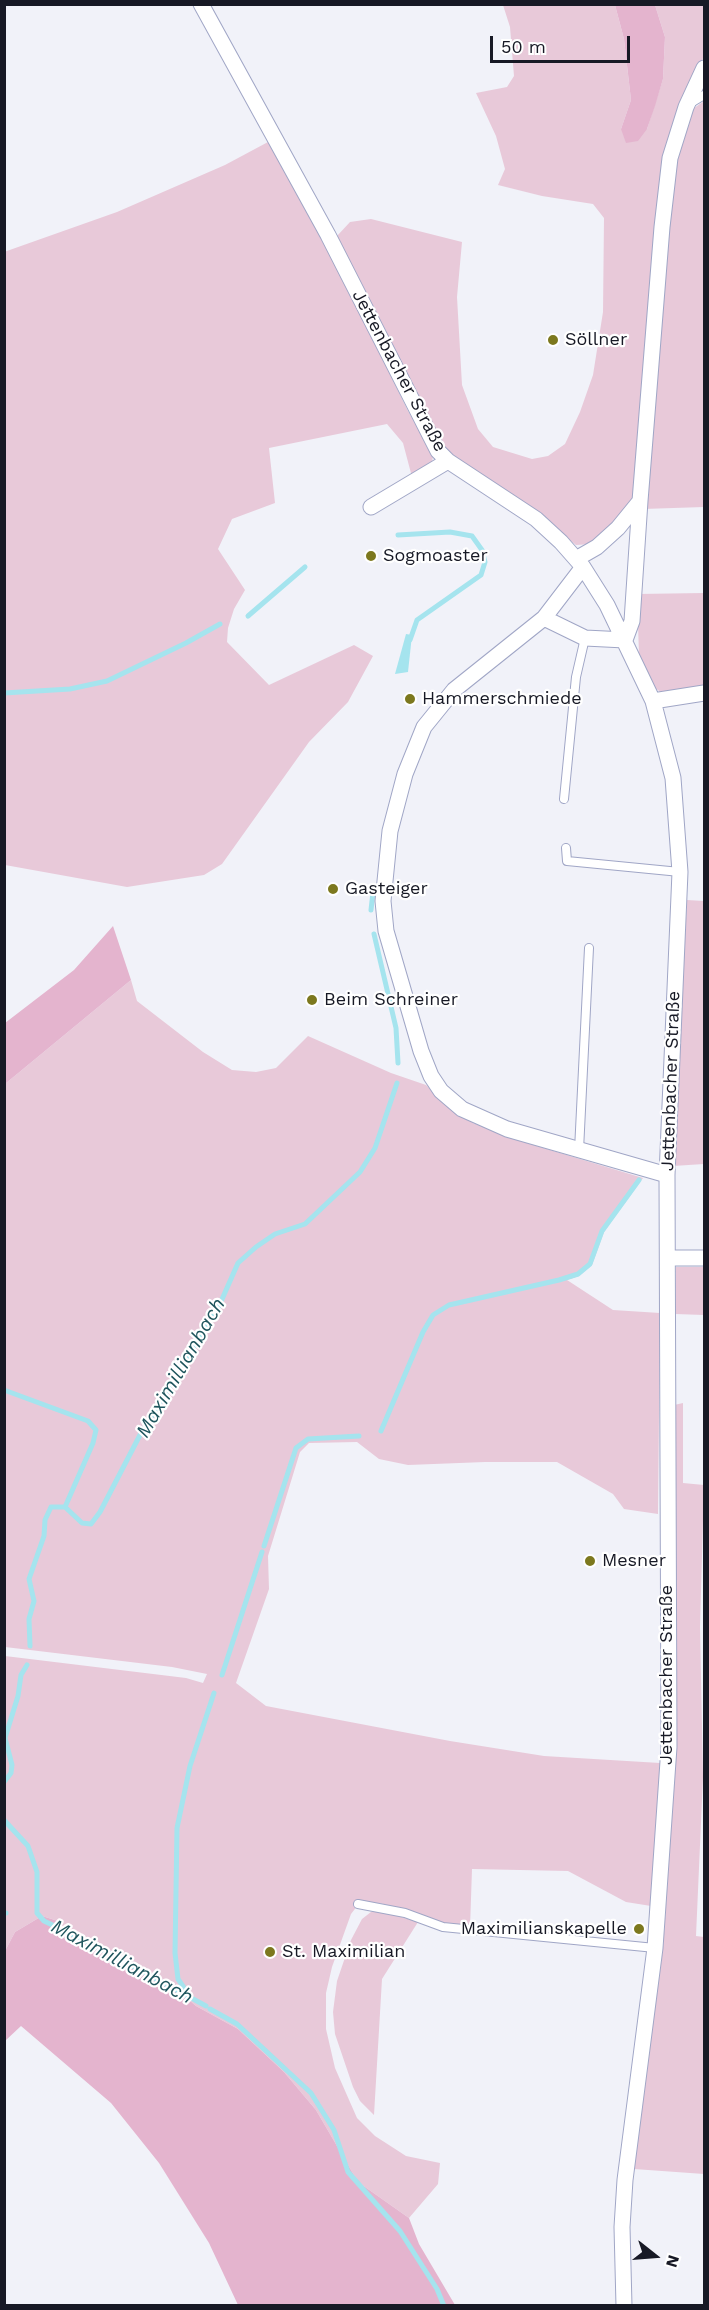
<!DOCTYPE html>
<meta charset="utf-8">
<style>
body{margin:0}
#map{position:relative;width:709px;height:2310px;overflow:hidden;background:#f1f2f9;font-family:"Work Sans",sans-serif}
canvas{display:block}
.frame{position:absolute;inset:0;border:6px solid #171925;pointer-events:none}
.north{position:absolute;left:625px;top:2226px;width:60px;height:60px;-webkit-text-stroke:4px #fff;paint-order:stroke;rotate:107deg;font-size:16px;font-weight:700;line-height:24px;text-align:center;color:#171925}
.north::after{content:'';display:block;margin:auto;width:21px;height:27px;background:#171925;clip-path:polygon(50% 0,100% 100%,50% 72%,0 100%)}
.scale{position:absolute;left:490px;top:36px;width:140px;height:27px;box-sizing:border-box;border:3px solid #171925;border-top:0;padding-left:8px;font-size:18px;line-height:21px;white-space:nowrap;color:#171925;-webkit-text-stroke:4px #fff;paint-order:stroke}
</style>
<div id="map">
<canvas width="709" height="2310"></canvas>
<div class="frame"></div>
<div class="north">N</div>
<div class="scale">50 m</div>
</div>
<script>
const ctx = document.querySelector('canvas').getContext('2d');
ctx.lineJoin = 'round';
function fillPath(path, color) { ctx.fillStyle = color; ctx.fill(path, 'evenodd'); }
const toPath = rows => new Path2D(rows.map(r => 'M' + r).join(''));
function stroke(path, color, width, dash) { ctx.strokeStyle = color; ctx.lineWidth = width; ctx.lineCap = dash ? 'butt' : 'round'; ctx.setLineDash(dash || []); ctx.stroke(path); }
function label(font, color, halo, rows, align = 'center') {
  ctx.font = font + ' "Work Sans",sans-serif'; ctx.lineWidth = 4.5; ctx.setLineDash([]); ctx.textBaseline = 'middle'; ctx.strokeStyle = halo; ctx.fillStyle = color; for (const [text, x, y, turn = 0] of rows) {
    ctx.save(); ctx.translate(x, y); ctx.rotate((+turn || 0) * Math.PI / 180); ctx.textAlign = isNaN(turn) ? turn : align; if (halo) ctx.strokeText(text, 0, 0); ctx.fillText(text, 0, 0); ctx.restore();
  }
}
const green = toPath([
 [503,5,615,5,624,39,631,100,621,129,647,129,663,79,665,37,655,5,704,5,704,56,677,115,636,499,592,544,576,545,529,506,448,452,441,444,337,236,350,222,371,219,462,242,457,297,462,385,478,429,493,447,532,459,548,456,565,444,580,412,593,375,603,312,604,218,593,204,542,196,498,185,505,169,496,136,476,93,507,87,514,76,510,27],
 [704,101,704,507,643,509,676,156,690,111],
 [268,142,337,267,408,411,433,455,432,464,412,477,403,443,387,424,269,448,275,503,232,519,218,549,245,590,234,609,228,628,227,642,269,685,354,645,373,656,348,702,309,742,222,864,204,875,127,887,5,865,4,252,117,212,225,165],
 [704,593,704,688,662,693,655,688,639,655,637,594],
 [687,900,704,901,704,1164,673,1166],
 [131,980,137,1001,203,1052,232,1070,256,1072,276,1068,308,1036,391,1073,426,1085,454,1111,473,1123,527,1143,643,1178,604,1232,592,1265,579,1276,567,1280,613,1310,660,1313,658,1514,624,1509,613,1494,557,1462,485,1462,408,1465,379,1459,357,1442,309,1443,300,1452,268,1556,269,1589,236,1683,266,1706,450,1741,544,1756,660,1763,651,1906,626,1902,568,1871,472,1869,470,1928,458,1927,420,1917,384,1904,361,1901,351,1914,332,1967,326,1993,326,2029,335,2068,357,2118,375,2136,406,2156,440,2163,438,2184,409,2218,358,2182,316,2110,284,2072,238,2029,196,2006,174,1987,58,1921,42,1916,15,1932,5,1951,5,1656,186,1678,203,1683,207,1674,172,1667,5,1647,5,1084],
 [676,1267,704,1267,704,1315,675,1314],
 [683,1403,683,1483,704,1485,700,1627,703,1777,696,1936,704,1937,704,2174,634,2169,663,1948,670,1846,675,1727,674,1405],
 [381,1911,418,1922,382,1979,374,2115,360,2101,353,2087,335,2034,333,2012,337,1981,351,1940,362,1919,371,1912]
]);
const forest = toPath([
 [615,5,655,5,665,37,663,79,655,106,647,129,638,141,626,143,621,129,631,100,624,39],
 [113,926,131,980,5,1084,5,1023,74,970],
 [42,1916,58,1921,100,1946,151,1972,174,1987,196,2006,238,2029,284,2072,316,2110,358,2182,409,2218,419,2244,455,2305,238,2305,209,2243,159,2163,111,2103,21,2026,5,2041,5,1951,15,1932]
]);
const water = toPath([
 [406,634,412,635,408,672,395,674]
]);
const stream = toPath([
 [398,535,450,532,472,536,482,550,485,562,481,575,417,620,410,640],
 [248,616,305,567],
 [4,693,70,689,107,681,186,643,220,624],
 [371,910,373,892],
 [374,934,396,1028,398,1063],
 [4,1390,88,1421,96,1430,93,1443,65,1507],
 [381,1431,423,1332,433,1315,449,1305,559,1280,578,1274,590,1264,602,1231,639,1180],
 [264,1546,296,1448,308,1439,359,1436],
 [30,1646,29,1619,34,1601,29,1579,44,1536,45,1520,51,1507,65,1507,82,1523,91,1524,100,1512,140,1435,219,1306,238,1263,256,1247,275,1234,305,1224,360,1172,375,1148,397,1083],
 [222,1675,262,1552],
 [4,1782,11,1773,12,1765,5,1738,18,1696,21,1675,27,1665],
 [4,1820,28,1846,37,1872,37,1913,44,1921,90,1943,206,2006],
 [4,1913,6,1913],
 [191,1998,178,1979,175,1953,177,1828,190,1766,214,1693],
 [210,2009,237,2024,311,2093,334,2130,348,2172,400,2231,437,2289,444,2306]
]);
const service = toPath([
 [689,104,704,95],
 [564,799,576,677,585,638],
 [566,848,567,861,680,872],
 [579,1150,589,948],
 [358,1904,405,1913,443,1927,655,1948]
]);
const minor = toPath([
 [201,4,328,235,438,451,448,461,536,519,561,542,583,567,607,605,653,701,673,778,680,872,667,1175,669,1747,655,1948,625,2180,622,2227,624,2306],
 [371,507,448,461],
 [576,559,597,547,618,528,640,501,662,227,670,158,686,107,704,68],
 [583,567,544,618,454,690,424,727,405,774,390,831,383,901,386,931,421,1051,431,1076,441,1091,462,1109,507,1129,667,1175],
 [544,618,585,638,625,640,632,621,640,501],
 [653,701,704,693],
 [668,1258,704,1258]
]);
const markers = [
 [553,340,6,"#7c781e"],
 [371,556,6,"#7c781e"],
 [410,699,6,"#7c781e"],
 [333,889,6,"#7c781e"],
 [312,1000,6,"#7c781e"],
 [590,1561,6,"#7c781e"],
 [639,1929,6,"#7c781e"],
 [270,1952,6,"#7c781e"]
];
const poiNames = [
 ["Söllner",565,340],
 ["Sogmoaster",383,556],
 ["Hammerschmiede",422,699],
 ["Gasteiger",345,889],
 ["Beim Schreiner",324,1000],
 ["Mesner",602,1561],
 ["Maximilianskapelle",627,1929,"right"],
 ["St. Maximilian",282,1952]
];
const streetNames = [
 ["Jettenbacher Straße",399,371,62],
 ["Jettenbacher Straße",671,1081,-88],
 ["Jettenbacher Straße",667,1675,-90]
];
const waterNames = [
 ["Maximillianbach",181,1368,-60],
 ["Maximillianbach",122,1962,28]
];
fillPath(green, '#e8c9d9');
fillPath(forest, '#e4b4ce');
fillPath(water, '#a5e4ee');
stroke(stream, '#a5e4ee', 5);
stroke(service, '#a0a6c6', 10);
stroke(minor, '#a0a6c6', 17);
stroke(service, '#fff', 8);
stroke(minor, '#fff', 15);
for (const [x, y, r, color] of markers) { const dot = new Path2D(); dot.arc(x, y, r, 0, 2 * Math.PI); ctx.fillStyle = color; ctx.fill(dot); stroke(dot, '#fff', 2); }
label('18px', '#171925', '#fff', poiNames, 'left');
label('18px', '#171925', '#fff', streetNames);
label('italic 20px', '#1f555d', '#fff', waterNames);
</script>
